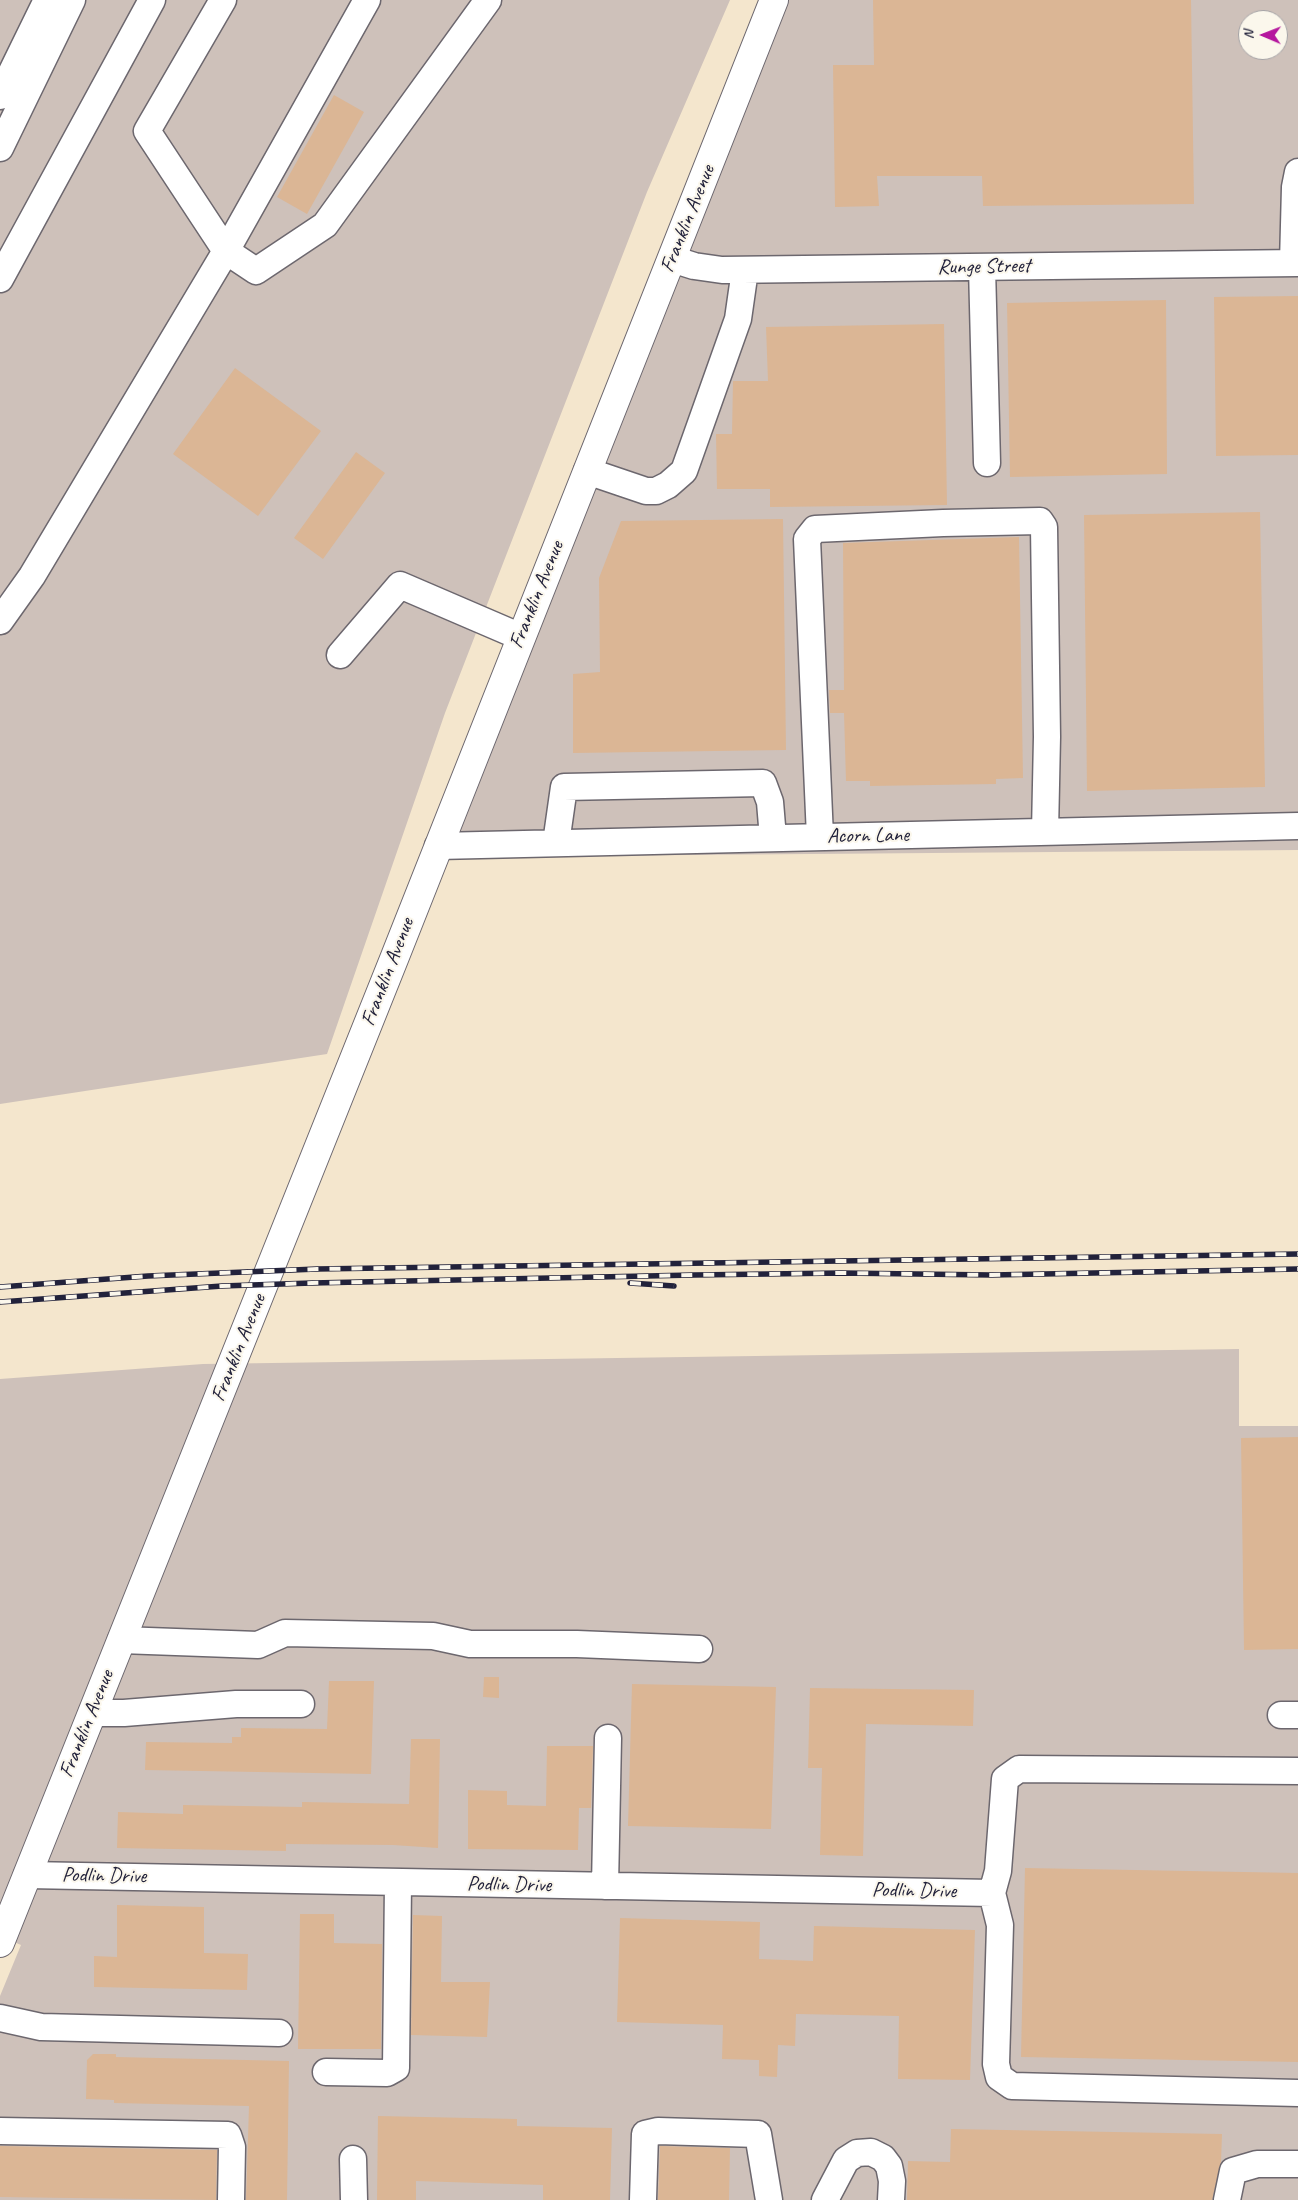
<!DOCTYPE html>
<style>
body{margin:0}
#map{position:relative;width:1298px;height:2200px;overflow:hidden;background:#f4e6cd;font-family:Caveat,sans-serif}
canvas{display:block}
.north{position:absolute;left:1238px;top:10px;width:50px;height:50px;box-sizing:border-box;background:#fbf7ec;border:1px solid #a4a2a5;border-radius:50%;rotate:271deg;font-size:14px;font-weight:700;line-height:20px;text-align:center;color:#22223b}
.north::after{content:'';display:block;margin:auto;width:18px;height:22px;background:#b5179e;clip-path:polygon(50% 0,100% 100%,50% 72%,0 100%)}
</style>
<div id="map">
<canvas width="1298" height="2200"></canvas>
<div class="north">N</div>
</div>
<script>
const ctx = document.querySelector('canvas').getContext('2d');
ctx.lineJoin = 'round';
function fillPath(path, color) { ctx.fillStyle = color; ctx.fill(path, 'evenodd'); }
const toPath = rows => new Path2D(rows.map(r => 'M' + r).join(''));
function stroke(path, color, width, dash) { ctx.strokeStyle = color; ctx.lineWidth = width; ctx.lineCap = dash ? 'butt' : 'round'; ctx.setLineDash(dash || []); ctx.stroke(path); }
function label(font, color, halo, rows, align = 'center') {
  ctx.font = font + ' Caveat,sans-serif'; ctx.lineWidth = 4; ctx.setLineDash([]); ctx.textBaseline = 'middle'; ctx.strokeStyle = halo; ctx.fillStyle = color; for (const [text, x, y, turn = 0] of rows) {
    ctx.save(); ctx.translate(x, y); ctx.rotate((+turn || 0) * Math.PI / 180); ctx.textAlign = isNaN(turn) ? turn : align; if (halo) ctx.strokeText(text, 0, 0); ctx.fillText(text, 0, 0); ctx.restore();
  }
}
const industrial = toPath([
 [0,0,730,0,647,192,445,713,327,1054,0,1104],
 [789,0,1298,0,1298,850,444,857,609,455],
 [1248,20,1278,20,1278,50,1248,50],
 [1239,1349,1239,1426,1298,1426,1298,2200,0,2200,0,1996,21,1945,0,1936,0,1379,203,1364]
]);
const building = toPath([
 [873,0,1191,0,1194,204,983,206,982,176,877,176,879,206,835,207,833,65,874,65],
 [334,95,364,112,307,214,277,197],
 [1298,296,1298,455,1216,456,1214,297],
 [1166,300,1167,474,1010,477,1007,303],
 [944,324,947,505,770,507,770,489,717,489,716,434,732,434,733,381,768,381,766,327],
 [235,368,321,431,258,516,173,454],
 [356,452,385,473,323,559,294,538],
 [1260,512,1265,787,1087,791,1084,515],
 [783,519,786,750,573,753,573,674,600,672,599,578,621,521],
 [1019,537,1023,778,996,779,996,784,870,786,870,781,846,781,844,713,830,713,829,690,844,690,843,543],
 [1298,1437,1298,1649,1244,1650,1241,1438],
 [484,1677,499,1677,499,1698,483,1697],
 [329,1681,374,1681,371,1774,145,1770,146,1742,232,1743,232,1737,241,1737,241,1728,327,1729],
 [632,1684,776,1687,771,1829,628,1826],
 [810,1688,974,1690,973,1726,866,1724,863,1856,820,1855,822,1768,808,1768],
 [411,1739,440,1739,438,1848,393,1845,286,1844,286,1851,117,1848,118,1812,183,1814,183,1805,302,1807,302,1802,409,1804],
 [547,1746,593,1746,591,1808,579,1808,578,1850,468,1849,468,1790,507,1791,507,1805,546,1806],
 [1025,1868,1298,1873,1298,2062,1021,2057],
 [117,1905,204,1907,204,1953,248,1954,247,1990,94,1987,94,1956,117,1957],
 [300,1914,334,1914,334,1943,382,1944,381,2049,298,2049],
 [413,1915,442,1916,441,1982,490,1982,487,2037,411,2035],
 [620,1918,760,1922,759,1959,813,1961,814,1926,975,1930,970,2080,898,2079,899,2016,796,2014,795,2046,778,2045,777,2077,759,2076,759,2060,722,2059,723,2025,617,2022],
 [93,2054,116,2054,116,2057,289,2061,287,2200,246,2200,249,2106,114,2103,114,2100,86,2099,87,2060],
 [378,2116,517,2119,517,2126,612,2128,610,2200,543,2200,543,2185,416,2181,416,2200,377,2200],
 [951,2129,1222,2134,1221,2162,1212,2200,907,2200,908,2161,950,2162],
 [0,2146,217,2150,216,2200,0,2197],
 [660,2146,730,2148,729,2200,658,2200]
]);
const minor = toPath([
 [223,0,147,131,226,251,256,271,325,225,488,0],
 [0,96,47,0],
 [0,148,72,0],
 [672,259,694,266,722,270,1298,263],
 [1293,263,1295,187,1298,172],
 [982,267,987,463],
 [0,279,152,0],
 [587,471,646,491,656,491,668,485,684,471,738,319,745,270],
 [0,621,32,576,226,251,367,0],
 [340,655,400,585,521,637],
 [820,837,807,539,815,529,943,523,1040,521,1044,527,1047,737,1045,832],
 [556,843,564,787,763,783,770,802,773,838],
 [438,846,1298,826],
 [121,1640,258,1645,285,1633,433,1636,470,1644,577,1644,699,1649],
 [92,1713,124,1713,236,1704,301,1704],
 [1281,1715,1298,1715],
 [1298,1771,1019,1769,1005,1779,998,1871,992,1893,1000,1925,996,2064,999,2077,1012,2086,1298,2093],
 [27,1875,992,1893],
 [605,1886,608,1738],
 [0,2018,41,2027,279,2033],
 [326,2072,387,2073,396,2068,398,1883],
 [0,2131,228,2135,232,2147,231,2200],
 [353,2159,354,2200],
 [643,2200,645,2134,658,2131,758,2134,769,2200],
 [825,2200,846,2160,857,2153,871,2152,883,2158,889,2166,892,2181,891,2200],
 [1227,2200,1233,2171,1257,2164,1298,2164]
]);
const major = toPath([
 [0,1943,394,959,774,0]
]);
const rail = toPath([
 [630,1283,674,1286],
 [0,1287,148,1276,317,1269,1298,1254],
 [0,1302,222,1286,312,1283,694,1275,841,1273,992,1275,1298,1269]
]);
const streetNames = [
 ["Franklin Avenue",688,219,-68],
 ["Runge Street",984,267,-1],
 ["Franklin Avenue",537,595,-68],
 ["Acorn Lane",868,836,-1],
 ["Franklin Avenue",388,972,-69],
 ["Franklin Avenue",239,1348,-68],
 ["Franklin Avenue",87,1724,-68],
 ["Podlin Drive",104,1876,1],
 ["Podlin Drive",509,1885,1],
 ["Podlin Drive",914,1891,1]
];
fillPath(industrial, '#cec1ba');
fillPath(building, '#dbb695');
stroke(minor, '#6c676e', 29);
stroke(major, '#6c676e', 30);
stroke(minor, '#fff', 26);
stroke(major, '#fff', 28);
stroke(rail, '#22223b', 5.5);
stroke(rail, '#fbf7ec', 4, [11]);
label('21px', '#22223b', '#fbf7ec', streetNames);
</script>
